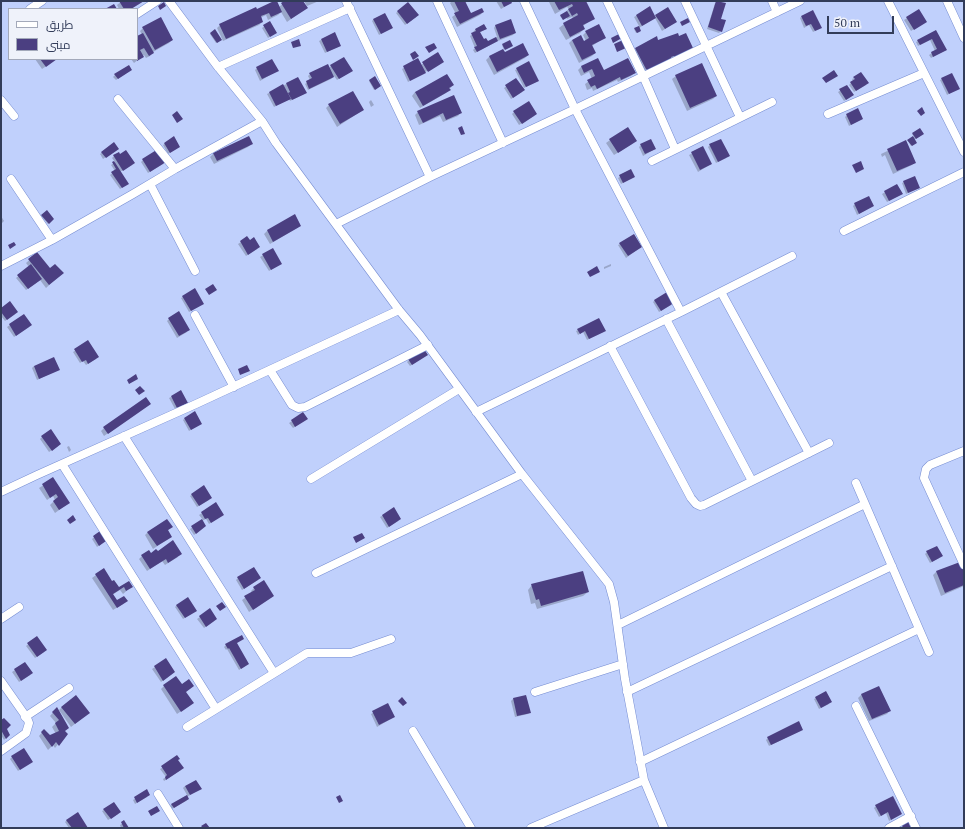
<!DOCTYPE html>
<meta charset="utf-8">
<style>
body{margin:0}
#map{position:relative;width:965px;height:829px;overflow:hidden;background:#c0d0fc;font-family:"PT Serif",Cairo,serif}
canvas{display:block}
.frame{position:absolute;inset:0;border:2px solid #323c59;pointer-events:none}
.legend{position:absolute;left:8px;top:8px;width:130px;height:52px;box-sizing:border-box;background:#eff2fa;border:1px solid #a3a9ba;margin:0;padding:5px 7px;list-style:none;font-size:12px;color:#323c59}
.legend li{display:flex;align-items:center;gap:8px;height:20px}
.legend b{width:20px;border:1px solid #a3a9ba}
.scale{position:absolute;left:827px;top:16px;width:67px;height:18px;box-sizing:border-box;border:2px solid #323c59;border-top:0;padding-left:5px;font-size:12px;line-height:14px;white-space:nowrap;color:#323c59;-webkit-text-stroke:3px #eff2fa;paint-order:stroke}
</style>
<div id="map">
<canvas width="965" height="829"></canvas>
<div class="frame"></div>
<ul class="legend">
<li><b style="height:5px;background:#fff"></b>طريق</li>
<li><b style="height:11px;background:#4b3f81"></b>مبنى</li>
</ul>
<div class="scale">50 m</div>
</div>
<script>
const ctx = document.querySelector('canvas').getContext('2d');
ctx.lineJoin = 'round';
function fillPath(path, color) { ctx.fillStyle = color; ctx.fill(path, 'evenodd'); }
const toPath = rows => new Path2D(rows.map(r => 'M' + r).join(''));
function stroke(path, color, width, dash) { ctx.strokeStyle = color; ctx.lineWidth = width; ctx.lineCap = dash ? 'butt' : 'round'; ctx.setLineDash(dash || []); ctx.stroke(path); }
const shadow = toPath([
 [122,1,144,1,131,9,119,9,117,5],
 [286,1,302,1,306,8,287,22,281,12,278,15,268,20,266,15,260,18,262,22,259,25,223,41,217,28,220,25,256,10,279,7],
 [304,1,319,1,307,6],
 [452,1,468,1,465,3,471,14,483,12,480,15,457,27,452,17,456,14,450,3],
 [496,1,510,1,511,3,501,9],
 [549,1,585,1,594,18,583,26,584,29,580,33,566,40,559,28,564,24,574,19,572,17,567,19,566,17,563,20,560,16,569,9,567,7,555,14,549,2],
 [717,2,721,31,719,33,707,29,715,3],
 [408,3,416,17,405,25,396,13],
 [650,8,655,17,656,15,674,23,662,31,655,18,639,28,640,32,636,33,634,29,639,26,634,17],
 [919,10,924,23,911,31,904,20],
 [801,17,819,29,813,32,809,25,804,28,800,18],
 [374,19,391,28,379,35,372,21],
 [510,21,515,33,513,35,498,41,475,53,473,50,475,48,470,36,474,33,473,32,475,30,484,25,486,29,479,33,484,41,487,42,497,37,494,28,495,26],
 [270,22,274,34,268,38,262,28],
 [143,28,172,40,169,43,153,52,150,56,146,58,144,55,134,63,131,59,137,59,137,37,142,35,140,31],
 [215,31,221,40,216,43,210,34],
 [936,31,946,50,931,58,929,55,935,51,930,40,918,46,916,42],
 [586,32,604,38,592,46,595,53,592,56,579,63,569,43,572,40,583,43,586,41,583,35],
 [656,38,658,42,692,48,644,75,631,53,635,49],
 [321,40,340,46,325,53,319,41],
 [502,45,511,47,503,50,504,54,528,55,525,58,494,75,486,60,489,57,504,50],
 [438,53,441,63,408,82,402,69,418,59,421,65],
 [35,59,57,59,42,69],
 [597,59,603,71,634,73,631,76,618,82,617,80,593,91,592,88,587,90,585,84,592,79,589,72,581,76,578,70,581,67],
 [331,66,350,72,337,80,334,76,331,79,308,90,305,84,310,80,308,76,310,74,329,68],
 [257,68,277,71,260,81,255,70],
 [517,69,538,81,524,88,515,70],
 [129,71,116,80,113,77,115,75],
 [676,76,716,96,713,99,687,111,672,79],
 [298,78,304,94,290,101,289,99,274,107,267,94],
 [375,78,380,86,374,90,369,81],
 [854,78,866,85,854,92,849,85,853,81,852,79],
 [516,79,522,92,511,99,504,88],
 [942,79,956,90,947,95,940,80],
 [453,85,446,93,420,108,412,96,415,92],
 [847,86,850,97,844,101,838,92],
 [371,100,374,105,371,107,369,102],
 [329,105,363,110,337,127,326,108],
 [418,112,461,112,458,116,443,122,440,116,419,125,415,115],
 [514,112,534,116,519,125,512,114],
 [847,115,862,119,849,126,845,117],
 [912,134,923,134,914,140,916,142,911,146,908,141,914,137],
 [248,137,251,144,248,147,214,164,210,157,213,154],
 [173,138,177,148,168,154,163,145],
 [610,140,632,144,614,155,606,143],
 [906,142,915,162,912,165,893,174,885,155,882,157,881,154],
 [114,143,116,150,103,159,100,154],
 [641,145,655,149,643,156,639,147],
 [710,145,726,158,716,163,708,147],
 [702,148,711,164,698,172,689,155],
 [114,156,132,165,120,172,126,185,120,189,110,175,115,171,111,165,115,162,112,158],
 [143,160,163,164,148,173,141,162],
 [630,170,632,178,621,184,618,178],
 [904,182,918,188,906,194,902,183],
 [897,185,900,195,887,202,882,194],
 [855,204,873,206,857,215,853,206],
 [46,212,53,219,48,224,41,216],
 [1,216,4,221,1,224],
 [295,216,300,225,297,228,270,244,264,234,267,231],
 [247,238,257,249,246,256,238,244],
 [620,244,641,247,626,258,618,245],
 [273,249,279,265,269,271,260,257],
 [37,253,50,269,59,276,46,288,40,280,26,290,16,278,29,267,26,263],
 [611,264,611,266,604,269,604,267],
 [183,297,201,305,189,312,181,298],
 [655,300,671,305,659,312,653,302],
 [1,309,15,314,5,321,1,316],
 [24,315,29,327,14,337,7,327],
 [169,319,187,332,177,338,167,321],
 [578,330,603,332,587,340,583,332,578,335,576,331],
 [88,342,96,359,86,365,83,361,80,363,73,352],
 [425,356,410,366,407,362,409,360],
 [34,366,58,370,37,380,32,368],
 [171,397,184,404,175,409,169,398],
 [147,406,104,436,101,431,104,428],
 [303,414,304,421,293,428,289,423],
 [184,419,199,425,189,431,183,420],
 [42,437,58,446,49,452,40,439],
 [69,446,71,450,69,452,67,447],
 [53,479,69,503,55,513,50,505,55,500,53,496,47,500,39,488],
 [203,487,209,500,197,507,190,496],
 [216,504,221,516,209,524,206,519,202,521,203,528,194,535,190,529,203,520,199,515],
 [394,509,398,521,387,528,380,517],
 [172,527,167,531,168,539,153,549,145,535,148,532],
 [99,533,105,541,97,547,92,539],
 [157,552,178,557,165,565,162,561,147,571,139,559,142,556],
 [927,552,939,558,930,563,925,554],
 [959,563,964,574,964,586,941,596,933,575,936,572],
 [104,569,112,582,119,588,128,582,131,587,123,594,120,590,112,595,117,601,123,604,113,610,92,578],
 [238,578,258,580,242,590,236,580],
 [532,585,588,592,583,596,537,609,535,603,531,604,528,590],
 [254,588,273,596,249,612,242,600,252,593,251,591],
 [177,605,194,612,183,619,175,607],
 [210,610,214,621,204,628,197,619],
 [37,637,44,652,35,658,26,646],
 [236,644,248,664,239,670,227,649,226,650,224,647,226,645],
 [166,660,174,672,161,682,152,669],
 [25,663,30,675,19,682,12,672],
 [164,686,185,692,193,703,177,714,161,689],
 [879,687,890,710,887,714,869,721,858,698,861,695],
 [526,696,530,712,528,714,515,717,511,701,513,699],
 [816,698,829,704,819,709,814,699],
 [388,704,394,717,377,727,371,714],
 [62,707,85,716,71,727,59,710],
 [56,709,66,734,55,748,53,745,48,750,39,736,44,730,50,736,56,734,52,727,56,723,50,716],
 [1,721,9,735,4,740,1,735],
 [800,731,769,746,766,740,768,738],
 [12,757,29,763,18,771,10,759],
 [177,760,181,770,164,781,163,779,166,777,160,769],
 [185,786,200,789,187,797,188,799,186,801,172,809,170,806,172,804,187,795,183,788],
 [147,791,147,797,135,804,133,800],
 [876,806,901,814,889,821,886,813,879,817,874,808],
 [104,810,118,814,108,820,102,811],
 [67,820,87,828,69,828,65,822],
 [124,822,128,828,121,828,120,825]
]);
const building = toPath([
 [119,1,144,1,131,9,124,9],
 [274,1,277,1,282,12,271,17,269,13,261,16,263,22,226,39,219,24,256,7,257,9],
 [284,1,303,1,308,8,291,19,281,3],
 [454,1,465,1,471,13,482,8,484,12,460,24,454,13,459,11],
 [501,1,511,1,512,3,504,7],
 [554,1,586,1,595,19,583,25,585,29,570,37,563,23,578,15,577,13,572,16,568,9,573,6,572,4,559,10],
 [716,1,726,3,721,19,726,20,722,32,708,27],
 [164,2,166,6,160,10,158,6],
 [408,2,419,15,407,24,397,11],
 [114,4,117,9,105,9],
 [650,6,656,18,642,26,636,15],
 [668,7,677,22,665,29,655,15],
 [919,9,927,22,914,30,906,17],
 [813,10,822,28,815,31,811,24,806,26,801,16],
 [567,11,570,16,563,20,560,15],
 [385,13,393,28,381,34,373,19],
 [161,17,173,40,155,50,142,27],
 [688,18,690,22,682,26,680,22],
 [511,19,516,33,500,39,495,25],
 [270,21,277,33,270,37,263,25],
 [484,24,487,29,480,32,484,39,486,38,488,41,496,37,498,41,477,52,474,47,477,46,471,33,476,31,475,29],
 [599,24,606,38,592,45,596,53,582,60,572,40,581,35,584,41,589,38,585,31],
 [639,26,641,31,637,33,634,28],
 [215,29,222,40,217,43,210,33],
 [936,30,947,50,933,57,931,52,937,49,932,39,920,45,917,40],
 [335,32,341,46,327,52,321,39],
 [143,33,154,53,149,56,144,48,140,50,144,57,137,61,137,36],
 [678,33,679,36,686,33,693,48,691,52,676,58,674,56,671,57,672,60,649,71,646,69,635,48,657,36,658,40],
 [619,34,622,38,613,43,611,38],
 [299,39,301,46,293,48,291,42],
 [510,40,513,46,505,50,502,44],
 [623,40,626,48,617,52,614,44],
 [434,43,437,48,429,53,425,47],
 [523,43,529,55,497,72,489,56,503,49,505,52],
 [415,51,419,56,413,60,410,54],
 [438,52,444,62,428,72,422,62],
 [344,57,353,71,339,79,330,65],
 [418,58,426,73,410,81,403,66],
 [598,58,604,70,628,58,636,73,621,80,620,77,597,89,595,85,591,87,587,80,595,76,592,69,584,73,581,66],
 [40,59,57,59,46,67],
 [272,59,279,71,262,79,256,67],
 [529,61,539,81,526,87,516,68],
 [702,63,717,96,690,108,675,75],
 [328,64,334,77,309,89,306,81,312,78,309,73],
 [129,65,132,70,118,79,114,74],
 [834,70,838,76,826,83,822,78],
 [861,72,869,83,856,91,850,82,855,79,853,77],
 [952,73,960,89,949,94,941,78],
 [447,74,454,85,449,88,451,90,423,106,415,92],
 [375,76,381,86,375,90,369,80],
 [298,77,307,93,292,100,288,93,290,92,286,83],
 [516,78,525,90,513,98,505,85],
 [283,84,291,99,276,106,269,92],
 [847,85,854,95,846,100,839,89],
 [353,91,364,110,340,124,328,104],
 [454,95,462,113,446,120,443,113,423,123,417,111],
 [529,101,537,114,522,124,513,111],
 [922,107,925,113,921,116,917,111],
 [858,108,863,119,851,125,846,114],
 [177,111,183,119,177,123,172,115],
 [462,126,465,134,461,135,458,128],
 [628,127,637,141,618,153,609,139],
 [920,128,924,134,916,139,912,133],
 [174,136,180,147,170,153,164,143],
 [249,136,253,144,217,161,213,153],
 [913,136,917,143,912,146,907,140],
 [651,139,656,149,645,154,640,144],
 [721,139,730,156,718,162,709,144],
 [906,140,916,163,897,171,887,149],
 [114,142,119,149,106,158,101,152],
 [703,146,712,164,700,170,691,152],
 [158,149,166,162,150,172,142,159],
 [126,150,135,163,123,171,113,155,119,152,120,154],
 [114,161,129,184,122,188,111,172,116,169,112,162],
 [861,161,864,169,856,173,852,165],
 [631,169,635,177,623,183,619,175],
 [915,176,920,188,908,193,903,181],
 [897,184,903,194,889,201,884,191],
 [869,196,874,206,859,214,854,203],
 [47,210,54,219,49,224,41,215],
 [295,214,301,226,273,242,267,230],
 [634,234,642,247,628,256,619,243],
 [247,236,250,240,254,237,260,247,248,255,240,241],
 [14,242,16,245,10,249,8,245],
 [273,248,282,264,271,270,262,254],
 [37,252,50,268,55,264,64,273,49,285,28,259],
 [31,264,42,279,28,289,17,275],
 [597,266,600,272,590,277,587,272],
 [213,284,217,290,209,295,205,289],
 [195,288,204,304,191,311,182,296],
 [667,292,674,303,661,311,654,300],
 [10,301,18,312,7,320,1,312,1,308],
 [179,311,190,330,179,336,168,318],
 [24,314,32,325,16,336,9,324],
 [599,318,606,331,589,339,585,331,580,334,577,329],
 [88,340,99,357,88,364,86,360,82,362,74,349],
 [424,349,428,355,412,365,408,359],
 [54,357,60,370,39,379,34,366],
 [247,365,250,371,240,375,238,369],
 [136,374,138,379,129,384,127,380],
 [140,386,145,391,139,395,135,390],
 [181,390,188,403,177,408,171,396],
 [146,397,151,404,108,434,103,427],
 [195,411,202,424,191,430,184,418],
 [303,412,308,419,295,427,291,420],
 [51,429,61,444,52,451,41,436],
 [53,477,70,503,59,510,53,501,58,497,56,494,50,498,42,484],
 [204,485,212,498,199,506,191,494],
 [216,502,224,515,211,523,208,518,205,519,201,512],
 [394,507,401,519,389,527,382,515],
 [73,515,76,520,70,524,67,520],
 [167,519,173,527,168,530,172,537,157,546,147,532],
 [202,519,206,526,196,534,191,526],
 [100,531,106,541,99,546,93,536],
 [362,533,365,538,356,543,353,537],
 [173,540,182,554,168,563,166,559,150,569,141,555,149,550,151,553,156,549,158,551],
 [937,546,943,556,932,562,926,551],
 [960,562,964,571,964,585,945,593,936,571],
 [254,567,261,578,244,589,237,577],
 [104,568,112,581,114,580,119,587,129,581,133,587,126,591,124,587,113,594,117,600,124,596,128,601,117,608,95,574],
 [583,571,589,592,541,606,539,599,536,600,531,584],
 [264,580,274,596,253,610,244,596,255,590,253,587],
 [188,597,197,611,185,618,176,605],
 [222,602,226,607,220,611,216,606],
 [210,608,217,619,206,627,199,616],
 [242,635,244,639,237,643,249,664,241,669,229,648,228,649,225,644],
 [37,636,47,650,37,657,27,643],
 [166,658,175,672,163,681,154,666],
 [25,662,33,673,21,681,14,669],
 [176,676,182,684,189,679,194,686,186,692,194,703,181,712,163,685],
 [879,686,891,711,872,719,861,694],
 [826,691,832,702,821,708,815,697],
 [76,695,90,713,75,724,61,707],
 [526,695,531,713,517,716,513,698],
 [402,697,407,703,403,706,398,701],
 [388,703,395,717,379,725,372,711],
 [57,707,69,728,65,731,68,734,59,746,56,742,52,747,41,732,44,729,50,735,59,731,55,723,59,720,52,712],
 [4,718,11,725,7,729,10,735,6,739,1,730,1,720],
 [799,721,803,730,771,745,767,737],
 [24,748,33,762,20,770,11,756],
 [177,755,180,759,178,760,184,768,166,780,165,777,167,775,161,766],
 [196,780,202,789,190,795,185,786],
 [147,789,150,795,137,803,134,797],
 [187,795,189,799,174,808,171,804],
 [340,795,343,801,339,803,336,797],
 [893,796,902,814,891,820,888,812,881,816,875,805],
 [114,802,121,812,111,819,103,809],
 [157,806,160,811,151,816,148,811],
 [78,812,88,828,72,828,66,820],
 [906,817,911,828,903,828,900,821],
 [124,820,129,828,124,828,121,822],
 [206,823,210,828,203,828,201,826]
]);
const street = toPath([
 [169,1,218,67,262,121,276,143,399,310,420,335,522,474,609,584,614,602,625,679,644,780,664,828],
 [346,1,430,177],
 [437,1,503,143],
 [607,1,643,76,675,149],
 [685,1,740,117],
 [772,1,777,12],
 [888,1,964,152],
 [947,1,964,38],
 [30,9,42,1],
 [137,14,157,1],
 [218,67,350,8],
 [118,99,175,169],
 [1,100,14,116],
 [828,114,924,73],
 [652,161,772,102],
 [11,179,52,240],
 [150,184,195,271],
 [336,224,430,177,575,109,800,1],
 [844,231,964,172],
 [1,266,52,240,133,194,175,169,262,121],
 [721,292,809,453],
 [681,312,792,256],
 [195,315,234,387],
 [666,319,752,481],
 [610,346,691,498,696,504,700,506,704,505,829,443],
 [270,370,292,405,298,408,305,407,428,345],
 [476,412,681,312,575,109,524,1],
 [124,436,274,673],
 [964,451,930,465,926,469,924,478,964,565],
 [62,464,216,709],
 [311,479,459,389],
 [856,483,929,652],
 [1,492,37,475,196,404,399,310],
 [316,573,522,474],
 [1,619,19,607],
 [618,625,865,504],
 [1,681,27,718,29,723,26,733,1,751],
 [535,692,623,664],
 [627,692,892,566],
 [856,706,916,828],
 [25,717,69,688],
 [187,727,307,653,351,653,391,639],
 [413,731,471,828],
 [640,762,919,629],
 [158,794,179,828],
 [531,828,644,780],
 [889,828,911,816]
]);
fillPath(shadow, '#0003');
fillPath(building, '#4b3f81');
stroke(street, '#758cd1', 9);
stroke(street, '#fff', 8);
</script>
